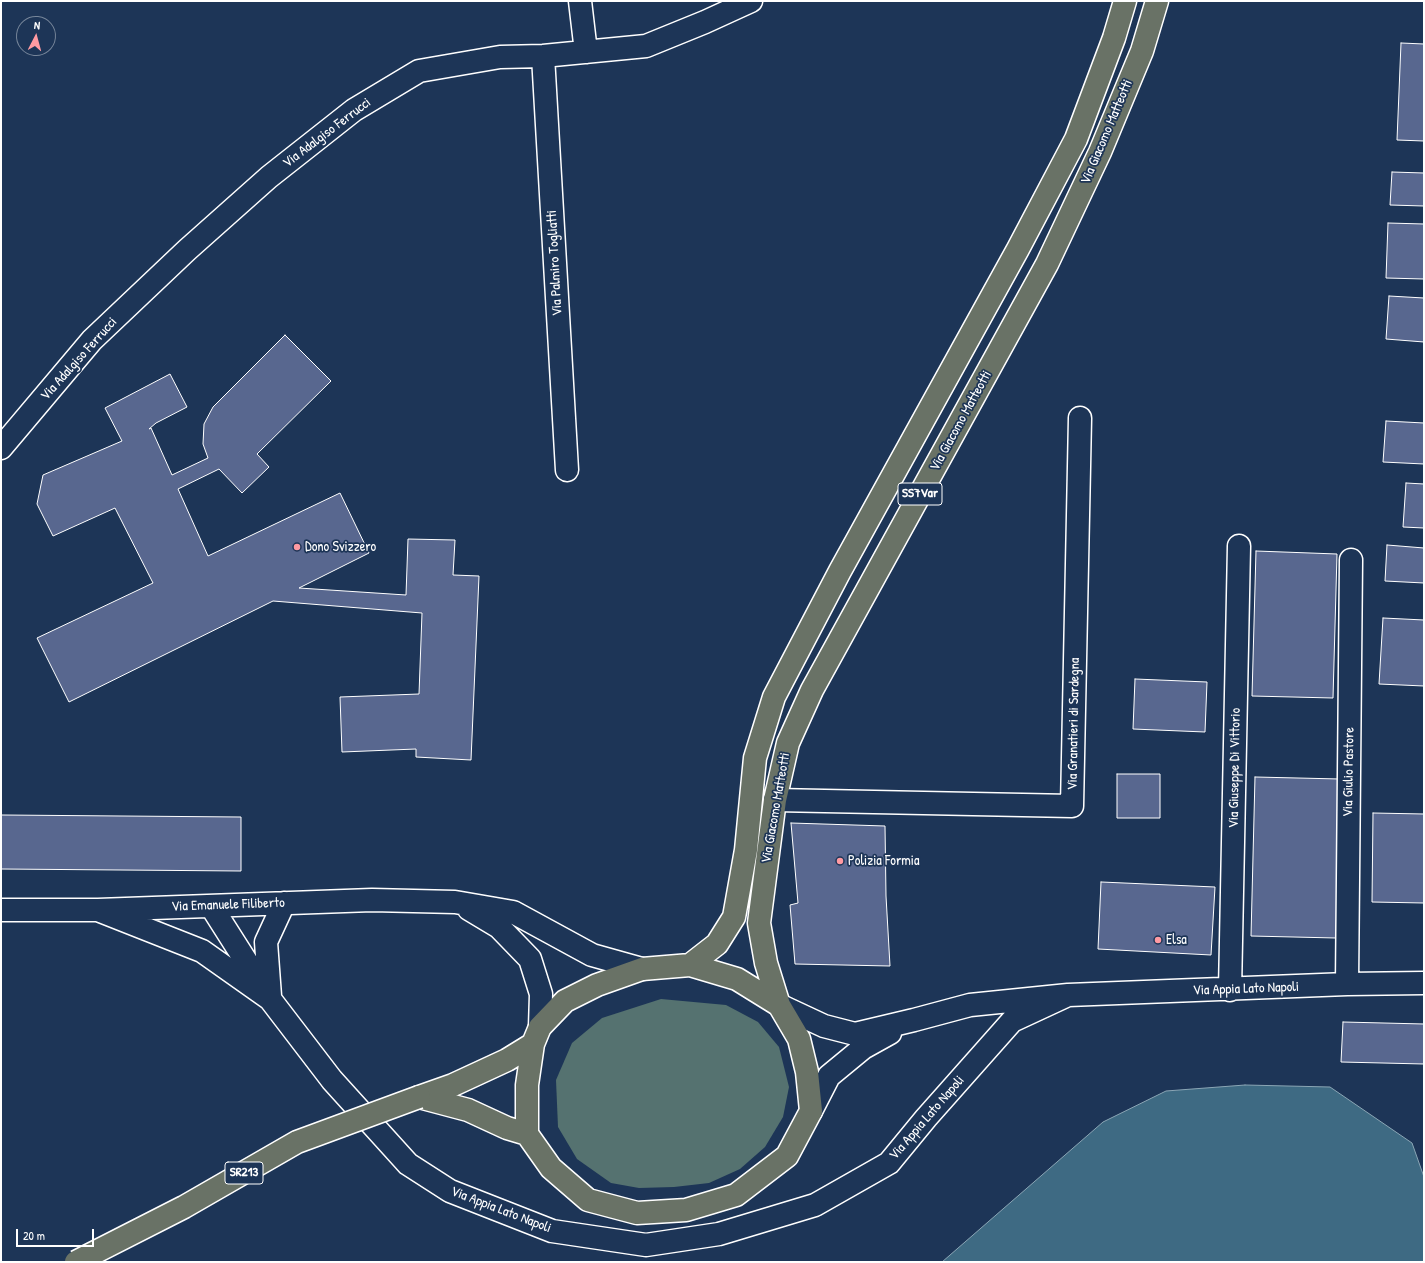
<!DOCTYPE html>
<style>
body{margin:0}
#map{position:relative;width:1425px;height:1263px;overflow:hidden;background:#1d3557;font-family:"Patrick Hand",sans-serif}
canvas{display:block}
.frame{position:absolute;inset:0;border:2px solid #fff;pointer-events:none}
.north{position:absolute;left:16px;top:16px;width:40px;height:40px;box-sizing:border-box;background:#1d3557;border:1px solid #77869a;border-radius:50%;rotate:6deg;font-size:11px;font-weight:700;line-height:16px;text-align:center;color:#fff}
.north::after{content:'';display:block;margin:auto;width:14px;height:18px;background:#ff9aa2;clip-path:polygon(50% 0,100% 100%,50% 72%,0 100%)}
.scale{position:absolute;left:16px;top:1229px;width:78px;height:18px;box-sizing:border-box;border:2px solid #fff;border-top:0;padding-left:5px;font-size:12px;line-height:14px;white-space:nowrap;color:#fff;-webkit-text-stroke:3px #1d3557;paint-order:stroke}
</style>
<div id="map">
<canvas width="1425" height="1263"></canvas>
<div class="frame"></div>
<div class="north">N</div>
<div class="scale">20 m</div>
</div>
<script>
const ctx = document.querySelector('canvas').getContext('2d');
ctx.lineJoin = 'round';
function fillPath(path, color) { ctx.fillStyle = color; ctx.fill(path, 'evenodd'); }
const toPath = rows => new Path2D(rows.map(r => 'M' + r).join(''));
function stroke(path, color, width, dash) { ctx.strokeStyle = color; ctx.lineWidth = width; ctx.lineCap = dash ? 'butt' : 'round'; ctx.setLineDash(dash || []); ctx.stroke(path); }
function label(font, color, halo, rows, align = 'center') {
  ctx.font = font + ' "Patrick Hand",sans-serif'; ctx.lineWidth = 3.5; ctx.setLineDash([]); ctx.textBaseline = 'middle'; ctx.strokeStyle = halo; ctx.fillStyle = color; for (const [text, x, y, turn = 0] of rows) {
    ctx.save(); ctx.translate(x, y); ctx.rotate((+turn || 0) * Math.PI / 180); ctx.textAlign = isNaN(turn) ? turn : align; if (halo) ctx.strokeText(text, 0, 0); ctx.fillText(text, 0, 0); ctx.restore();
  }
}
const green = toPath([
 [661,999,726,1005,758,1022,779,1047,789,1087,783,1117,765,1147,740,1169,709,1183,674,1187,639,1188,611,1183,577,1159,558,1127,556,1080,572,1043,602,1018]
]);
const water = toPath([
 [1245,1085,1330,1087,1412,1143,1424,1177,1424,1262,942,1262,1103,1122,1166,1091,1245,1085]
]);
const building = toPath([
 [1401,43,1424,44,1424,141,1397,140,1401,43],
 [1392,172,1424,173,1424,206,1390,205,1392,172],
 [1388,223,1424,224,1424,279,1386,278,1388,223],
 [1389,296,1424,298,1424,342,1386,339,1389,296],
 [285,335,331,381,257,454,269,467,242,493,219,469,178,489,208,556,340,493,369,553,299,588,406,595,408,539,455,540,453,575,479,576,471,760,416,757,416,749,342,752,340,697,419,694,422,613,273,601,69,702,37,638,153,583,115,508,53,536,37,504,43,475,122,441,105,408,170,374,187,407,156,423,149,429,151,428,172,475,208,458,203,444,204,424,213,407,285,335],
 [1386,421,1424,423,1424,464,1383,462,1386,421],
 [1406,483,1424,484,1424,528,1403,527,1406,483],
 [1387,545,1424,548,1424,583,1385,581,1387,545],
 [1256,551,1337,554,1333,698,1252,696,1256,551],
 [1383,618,1424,620,1424,686,1379,684,1383,618],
 [1135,679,1207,682,1205,732,1133,729,1135,679],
 [1117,774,1160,774,1160,818,1117,818,1117,774],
 [1255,777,1340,779,1336,938,1251,936,1255,777],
 [1373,813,1424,814,1424,903,1372,902,1373,813],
 [1,815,241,817,241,871,1,869,1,815],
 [791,823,885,826,886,896,890,966,795,964,790,905,798,903,791,823],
 [1101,882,1215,887,1211,955,1098,949,1101,882],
 [1343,1022,1424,1024,1424,1064,1341,1062,1343,1022]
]);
const minor = toPath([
 [580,1,586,52],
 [543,56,567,470],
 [1,448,92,340,187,250,269,177,354,110,419,71,500,57,543,56,646,46,705,22,751,1],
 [775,800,1072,806,1080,418],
 [211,906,265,991],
 [469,909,499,927,530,959,541,994,540,1027],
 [1,910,98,910,372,900,455,902,513,912,592,955,642,969],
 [98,910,202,951,270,999,332,1080,408,1164,450,1191,552,1231,646,1245,719,1234,815,1205,889,1163,926,1118,1012,1021,1068,995],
 [1347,984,1351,560],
 [1230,990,1239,546],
 [270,996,266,942,284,903],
 [779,1005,824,1026,855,1034,914,1020,970,1005,1068,995,1347,984,1424,983],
 [811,1111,829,1076,863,1048,890,1033]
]);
const major = toPath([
 [690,965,717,944,734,917,746,850,755,758,774,697,840,571,1018,249,1076,139,1114,38,1125,1],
 [690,965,737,979,779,1005,799,1039,807,1072,811,1111,787,1156,736,1195,686,1210,637,1213,588,1200,551,1168,527,1134,527,1085,533,1044,540,1027,565,1001,597,985,642,969,690,965],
 [779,1005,766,963,759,923,775,800,788,743,812,690,1047,264,1100,152,1142,51,1157,1],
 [419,1097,453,1085,507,1060,533,1044],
 [419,1097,468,1110,507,1128,527,1134]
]);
const majorBridge = toPath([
 [76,1262,184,1207,297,1142,419,1097]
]);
const markers = [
 [297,547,4,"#ff9aa2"],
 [840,861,4,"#ff9aa2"],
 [1158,940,4,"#ff9aa2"]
];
const shields = [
 [920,494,44],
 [244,1173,38]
];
const shieldNames = [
 ["SS7Var",920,494],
 ["SR213",244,1173]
];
const streetNames = [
 ["Via Giacomo Matteotti",1107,132,-67],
 ["Via Adalgiso Ferrucci",327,133,-37],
 ["Via Palmiro Togliatti",555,263,-93],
 ["Via Adalgiso Ferrucci",79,359,-48],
 ["Via Giacomo Matteotti",961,421,-61],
 ["Via Granatieri di Sardegna",1074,724,-89],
 ["Via Giuseppe Di Vittorio",1235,768,-89],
 ["Via Giulio Pastore",1349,772,-89],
 ["Via Giacomo Matteotti",776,808,-80],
 ["Via Emanuele Filiberto",228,905,-2],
 ["Via Appia Lato Napoli",1246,989,-2],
 ["Via Appia Lato Napoli",927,1118,-49],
 ["Via Appia Lato Napoli",501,1210,21]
];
const poiNames = [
 ["Dono Svizzero",305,547],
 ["Polizia Formia",848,861],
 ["Elsa",1166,940]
];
fillPath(green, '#557270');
fillPath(water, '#3e6a83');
stroke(water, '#8ba6b5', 1);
fillPath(building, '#58678f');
stroke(building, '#fff', 1);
stroke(minor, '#fff', 25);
stroke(major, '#fff', 25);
stroke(minor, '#1d3557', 22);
stroke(major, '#697266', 22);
stroke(majorBridge, '#fff', 25, []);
stroke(majorBridge, '#697266', 22);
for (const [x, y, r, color] of markers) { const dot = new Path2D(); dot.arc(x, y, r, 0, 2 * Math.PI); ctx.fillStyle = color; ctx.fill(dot); stroke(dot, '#1d3557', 1.5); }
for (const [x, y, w] of shields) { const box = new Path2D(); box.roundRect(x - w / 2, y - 11, w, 22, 3); ctx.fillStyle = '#1d3557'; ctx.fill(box); stroke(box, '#fff', 1); }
label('bold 13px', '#fff', null, shieldNames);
label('14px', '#fff', '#1d3557', streetNames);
label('14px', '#fff', '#1d3557', poiNames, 'left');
</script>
